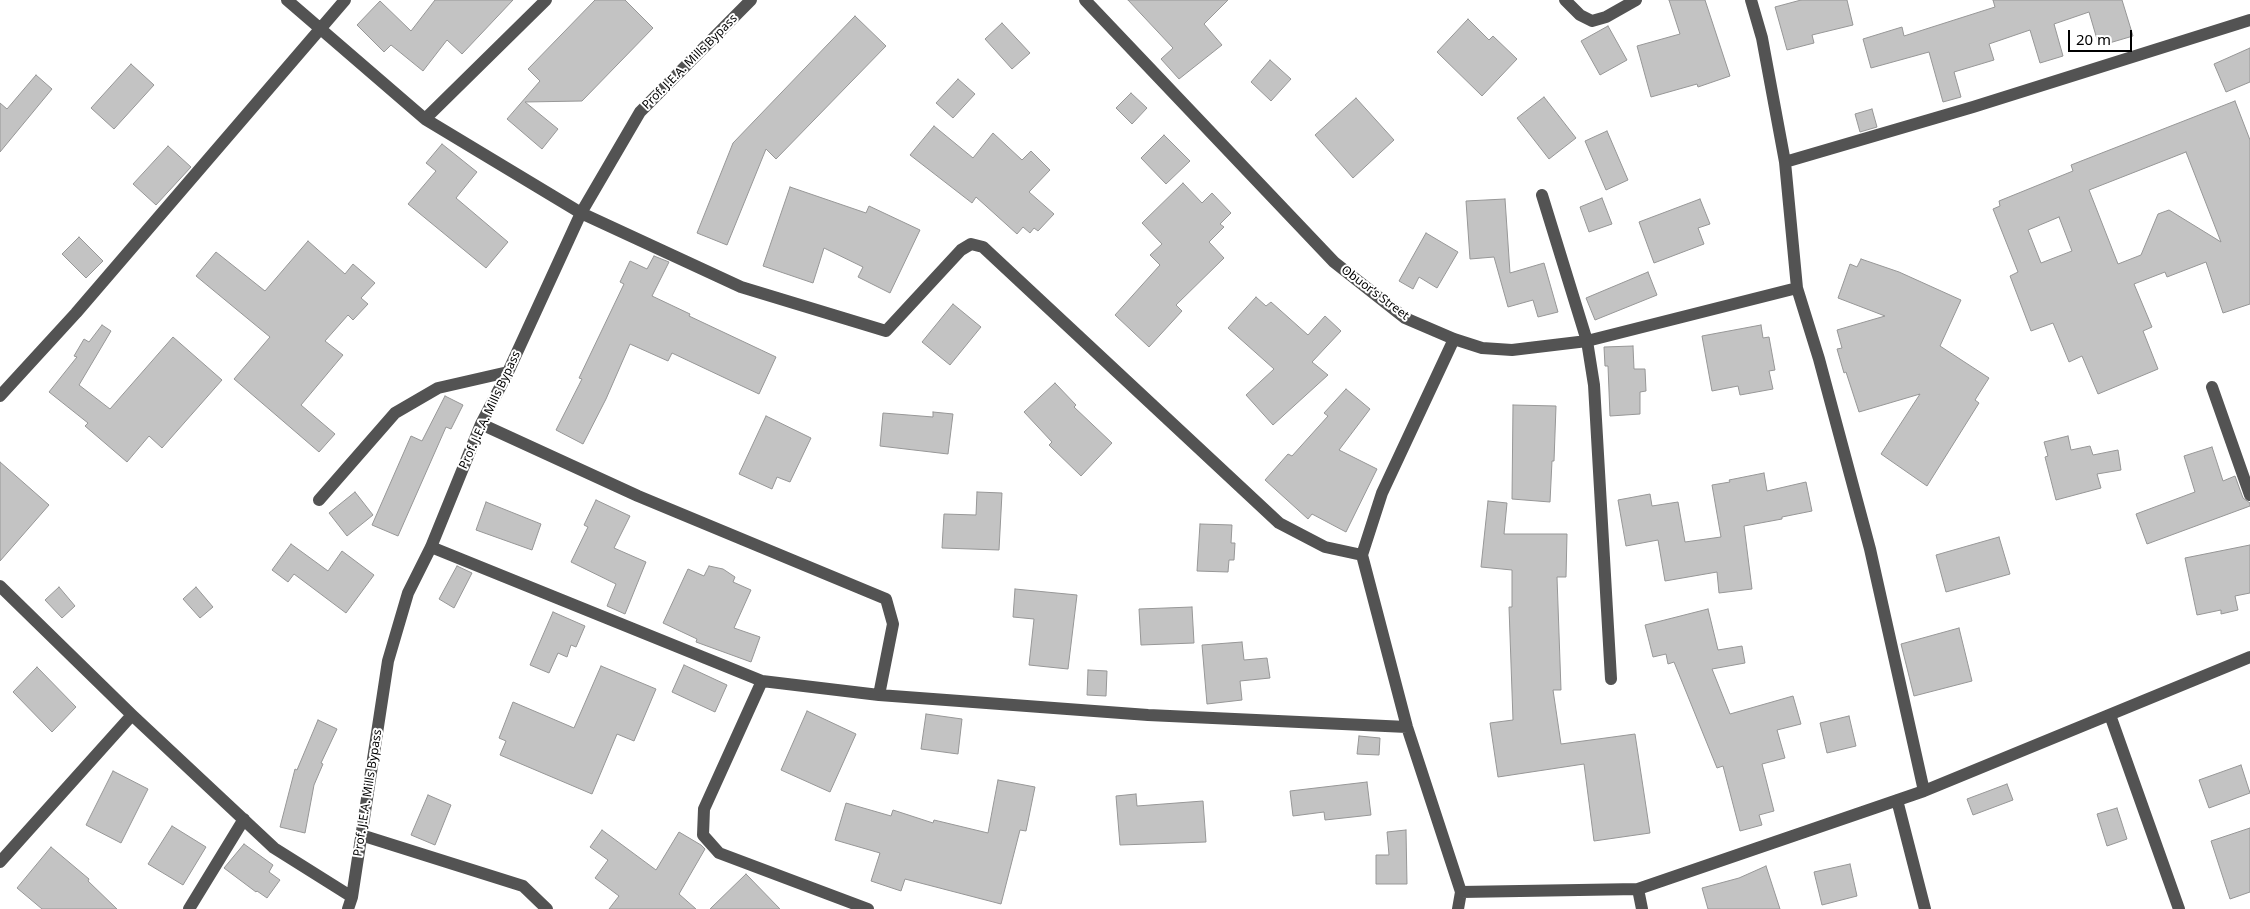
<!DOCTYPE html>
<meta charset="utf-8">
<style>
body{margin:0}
#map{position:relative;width:2250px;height:909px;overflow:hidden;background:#fff;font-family:"Noto Sans",sans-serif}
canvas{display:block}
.scale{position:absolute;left:2068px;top:30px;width:64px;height:22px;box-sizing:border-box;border:2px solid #000;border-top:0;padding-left:6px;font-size:15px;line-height:18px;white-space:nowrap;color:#000;-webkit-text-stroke:4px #fff;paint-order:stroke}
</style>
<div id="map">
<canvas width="2250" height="909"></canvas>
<div class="scale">20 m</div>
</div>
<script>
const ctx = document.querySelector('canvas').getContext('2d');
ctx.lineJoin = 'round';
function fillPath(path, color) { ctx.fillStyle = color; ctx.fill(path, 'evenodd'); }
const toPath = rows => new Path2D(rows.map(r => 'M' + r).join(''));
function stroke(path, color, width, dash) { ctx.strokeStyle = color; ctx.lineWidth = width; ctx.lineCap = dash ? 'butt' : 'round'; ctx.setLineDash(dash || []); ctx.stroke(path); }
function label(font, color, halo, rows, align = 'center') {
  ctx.font = font + ' "Noto Sans",sans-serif'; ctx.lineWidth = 4; ctx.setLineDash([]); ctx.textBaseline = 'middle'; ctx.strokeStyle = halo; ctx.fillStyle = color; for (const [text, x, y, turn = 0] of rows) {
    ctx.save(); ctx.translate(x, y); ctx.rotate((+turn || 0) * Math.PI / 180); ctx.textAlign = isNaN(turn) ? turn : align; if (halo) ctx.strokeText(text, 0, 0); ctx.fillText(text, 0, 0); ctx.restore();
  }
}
const building = toPath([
 [435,0,513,0,462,54,447,40,423,71,391,45,384,52,357,25,380,1,411,31,435,0],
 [595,0,625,0,653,28,582,101,525,102,558,129,542,149,507,119,540,81,528,69,595,0],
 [1128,0,1228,0,1204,24,1222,45,1179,79,1161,59,1173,48,1128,0],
 [1669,0,1705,0,1730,76,1698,87,1697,84,1651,97,1637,46,1680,34,1669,0],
 [1801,0,1847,0,1853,25,1812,35,1814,43,1787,50,1775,7,1801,0],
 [1993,0,2122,0,2133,36,2099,46,2089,12,2054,24,2063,56,2040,63,2030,30,1989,44,1994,60,1954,72,1961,97,1943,102,1929,52,1871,68,1863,39,1902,27,1904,36,1995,7,1993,0],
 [855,16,886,46,776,159,766,149,727,245,697,233,733,143,855,16],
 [1468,19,1489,40,1493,36,1517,59,1482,96,1437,52,1468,19],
 [1002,23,1030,53,1012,69,985,39,1002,23],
 [1608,26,1627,60,1600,75,1581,41,1608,26],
 [2250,48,2250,82,2226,92,2214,64,2250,48],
 [1270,60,1291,79,1271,101,1251,82,1270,60],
 [131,64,154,85,114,129,91,108,131,64],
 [36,75,52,89,0,152,0,103,7,109,36,75],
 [958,79,975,94,953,118,936,103,958,79],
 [1131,93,1147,108,1132,124,1116,108,1131,93],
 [1544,97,1576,138,1549,159,1517,118,1544,97],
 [1356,98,1394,140,1353,178,1315,135,1356,98],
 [2235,101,2250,140,2250,304,2223,313,2206,262,2167,277,2165,272,2134,284,2152,327,2143,331,2158,369,2098,394,2082,356,2069,362,2053,323,2031,331,2010,276,2018,272,1993,209,2000,206,1999,201,2073,171,2071,165,2235,101],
 [2186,152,2221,242,2169,210,2158,214,2141,255,2118,264,2089,190,2186,152],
 [2059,217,2072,251,2041,263,2028,230,2059,217],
 [1872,109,1877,127,1860,132,1855,114,1872,109],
 [934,126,973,158,993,133,1022,160,1031,151,1050,170,1029,192,1054,214,1038,231,1034,228,1030,233,1023,227,1017,234,976,197,972,203,910,155,934,126],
 [1607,131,1628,180,1606,190,1585,141,1607,131],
 [1164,135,1190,161,1166,184,1141,158,1164,135],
 [442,144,477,172,456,198,508,242,486,268,408,204,436,171,426,163,442,144],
 [168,146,191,167,156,205,133,184,168,146],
 [1183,183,1202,203,1212,193,1231,213,1220,224,1224,227,1209,242,1224,258,1176,305,1182,311,1149,347,1115,315,1160,265,1150,255,1162,244,1142,223,1183,183],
 [790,187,866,213,869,206,920,230,890,293,858,277,863,267,824,248,813,283,763,266,790,187],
 [1602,198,1612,224,1589,232,1580,207,1602,198],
 [1505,199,1510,273,1544,263,1558,312,1538,317,1533,300,1508,307,1494,257,1470,259,1466,201,1505,199],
 [1700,199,1710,224,1698,228,1704,244,1654,263,1639,222,1700,199],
 [1426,233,1458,252,1437,288,1419,277,1413,289,1399,281,1426,233],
 [79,237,103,261,86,278,62,254,79,237],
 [308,241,345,274,353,264,375,283,361,298,368,304,353,320,348,315,325,341,343,355,301,405,335,434,319,452,234,379,270,337,196,276,216,252,265,291,308,241],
 [654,256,669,262,652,296,690,314,689,316,776,357,759,394,672,353,668,361,630,344,606,399,583,444,556,430,582,379,579,378,624,284,620,282,630,261,647,269,654,256],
 [1861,259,1899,272,1961,300,1940,346,1989,378,1975,400,1979,403,1927,486,1881,454,1920,394,1859,412,1846,372,1844,373,1837,349,1842,348,1837,330,1885,316,1838,298,1850,264,1857,267,1861,259],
 [1648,272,1657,295,1595,320,1586,298,1648,272],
 [1256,297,1266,306,1271,302,1308,335,1325,316,1341,331,1312,362,1328,375,1273,425,1246,395,1274,369,1228,328,1256,297],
 [953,304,981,327,950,365,922,342,953,304],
 [102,325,111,331,79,385,110,409,173,337,222,380,162,448,149,436,127,462,85,426,88,423,49,392,77,357,74,356,84,339,89,342,102,325],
 [1761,325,1763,338,1769,337,1775,370,1769,371,1773,389,1740,395,1738,386,1712,391,1702,336,1761,325],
 [1633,346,1634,369,1645,369,1646,391,1640,392,1640,414,1610,416,1608,366,1605,366,1604,347,1633,346],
 [1055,383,1076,405,1074,407,1112,443,1081,476,1049,445,1052,442,1024,412,1055,383],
 [1346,389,1370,409,1339,450,1377,469,1346,532,1312,514,1308,519,1265,480,1288,454,1292,456,1328,416,1324,413,1346,389],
 [445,396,463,405,451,429,446,427,398,536,372,525,411,436,422,441,445,396],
 [1513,405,1556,406,1554,461,1552,461,1550,502,1512,499,1513,405],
 [933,412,953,414,948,454,880,446,883,413,933,417,933,412],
 [766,416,811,438,790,482,777,477,772,489,739,474,766,416],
 [2068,436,2071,450,2090,446,2093,455,2118,450,2121,470,2097,474,2101,488,2056,500,2045,457,2048,456,2044,442,2068,436],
 [2212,447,2223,481,2235,476,2243,498,2250,503,2250,506,2147,544,2136,514,2195,492,2184,456,2212,447],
 [0,462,49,505,0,561,0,462],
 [1764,473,1767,491,1806,482,1812,511,1782,517,1782,519,1744,526,1752,589,1719,593,1717,572,1665,581,1658,540,1626,546,1618,500,1650,494,1652,506,1678,502,1685,542,1721,537,1712,485,1730,482,1729,480,1764,473],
 [355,492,373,515,347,536,329,513,355,492],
 [977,492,1002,493,999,550,942,548,944,514,976,515,977,492],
 [596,500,630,516,614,548,646,562,625,614,607,606,616,584,571,562,588,527,584,525,596,500],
 [1488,501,1507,503,1504,534,1567,534,1566,577,1557,577,1561,690,1553,690,1561,744,1635,734,1650,833,1594,841,1584,764,1498,777,1490,723,1513,720,1509,607,1512,607,1512,570,1481,567,1488,501],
 [486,502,541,524,532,550,476,530,486,502],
 [1200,524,1232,525,1231,543,1235,543,1234,560,1229,560,1228,572,1197,571,1200,524],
 [1999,537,2010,574,1946,592,1936,555,1999,537],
 [291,544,328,571,342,551,374,575,346,613,294,574,288,582,272,570,291,544],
 [2250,545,2250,593,2235,596,2238,610,2221,614,2221,610,2197,615,2185,558,2250,545],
 [457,566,472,573,454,608,439,599,457,566],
 [709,566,723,569,735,577,733,582,751,590,734,628,760,637,751,662,696,642,697,639,663,623,688,569,704,576,709,566],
 [59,587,75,606,62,618,45,600,59,587],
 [196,587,213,607,200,618,183,599,196,587],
 [1015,589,1077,595,1068,669,1029,665,1034,619,1013,617,1015,589],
 [1192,607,1194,643,1141,645,1139,609,1192,607],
 [1708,609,1718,650,1742,646,1745,663,1712,669,1730,714,1793,696,1801,724,1777,730,1785,758,1762,764,1774,811,1759,815,1762,825,1740,831,1723,766,1717,768,1674,662,1668,664,1666,654,1653,657,1645,625,1708,609],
 [553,612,585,626,576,647,571,645,567,657,558,653,549,673,530,665,553,612],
 [1959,628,1972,681,1914,696,1901,644,1959,628],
 [1242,642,1244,660,1267,658,1270,678,1240,681,1242,700,1207,704,1202,645,1242,642],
 [684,665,727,685,715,712,672,692,684,665],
 [601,666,656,689,634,741,617,734,592,794,500,755,506,741,499,738,513,702,574,728,601,666],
 [37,667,76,707,52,732,13,692,37,667],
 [1088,670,1107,671,1106,696,1087,695,1088,670],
 [807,711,856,734,830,792,781,770,807,711],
 [926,714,962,719,958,754,921,749,926,714],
 [1849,716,1856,746,1827,753,1820,723,1849,716],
 [318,720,337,729,321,763,323,764,314,785,305,833,280,827,295,769,297,770,318,720],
 [1359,736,1380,738,1379,755,1357,754,1359,736],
 [2241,765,2250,793,2209,808,2199,780,2241,765],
 [113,771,148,789,121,843,86,825,113,771],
 [998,780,1035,787,1026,831,1020,830,1001,904,905,879,901,891,871,881,880,853,835,840,846,803,891,816,893,810,933,823,934,820,988,833,998,780],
 [1367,782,1371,815,1325,820,1324,812,1293,816,1290,791,1367,782],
 [2007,784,2013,800,1973,815,1967,799,2007,784],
 [1136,794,1137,806,1203,801,1206,842,1120,845,1116,796,1136,794],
 [428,795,451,805,435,845,411,835,428,795],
 [2117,808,2127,839,2107,846,2097,814,2117,808],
 [172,826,206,847,183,885,148,864,172,826],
 [2250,828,2250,892,2230,899,2211,841,2250,828],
 [602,830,656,870,679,832,701,845,705,849,679,894,696,909,609,909,619,896,595,878,608,860,590,847,602,830],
 [1406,830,1407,884,1376,884,1376,855,1389,855,1387,832,1406,830],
 [244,844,273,865,269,872,280,880,267,898,257,891,256,892,224,868,244,844],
 [51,847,89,879,88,881,117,909,42,909,17,888,51,847],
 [1850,864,1857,896,1822,905,1814,872,1850,864],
 [1766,866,1780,909,1708,909,1702,888,1739,878,1766,866],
 [746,874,780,909,710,909,746,874]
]);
const minor = toPath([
 [287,0,425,119,581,213,741,287,886,331,961,250,971,244,983,247,1279,523,1325,547,1362,555],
 [1085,0,1334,262,1405,318,1454,339,1482,348,1512,350,1587,341,1797,288],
 [1565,0,1580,15,1592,21,1606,17,1636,0],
 [1751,0,1762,38,1785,162,1797,288,1819,359,1870,549,1924,791],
 [425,119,546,0],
 [1785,162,1973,107,2250,20],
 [1542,195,1587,341,1594,385,1611,679],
 [1454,339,1382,493,1362,555,1407,727,1461,892,1458,909],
 [2212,387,2250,495],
 [0,396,76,313,345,0],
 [481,424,638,496,886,599,893,624,879,695],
 [319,500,395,413,438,388,508,372],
 [431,547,762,681,879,695,1148,715,1407,727],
 [0,586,132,715,274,848,352,897],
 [762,681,704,809,703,835,719,853,868,909],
 [2110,715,2179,909],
 [1897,800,1925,909],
 [361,835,523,886,547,909],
 [0,862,132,715],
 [1638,889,1642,909],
 [1461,892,1638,889,1924,791,2250,657],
 [189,909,244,819],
 [348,909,352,897,388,661,408,593,431,547,481,424,508,372,581,213,640,112,751,0]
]);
const streetNames = [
 ["Prof. J.E.A. Mills Bypass",690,62,-45],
 ["Obuor’s Street",1375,293,37],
 ["Prof. J.E.A. Mills Bypass",490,410,-65],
 ["Prof. J.E.A. Mills Bypass",368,793,-81]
];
fillPath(building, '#c3c3c3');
stroke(building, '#979797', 1);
stroke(minor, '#535353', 12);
label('12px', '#000', '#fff', streetNames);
</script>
